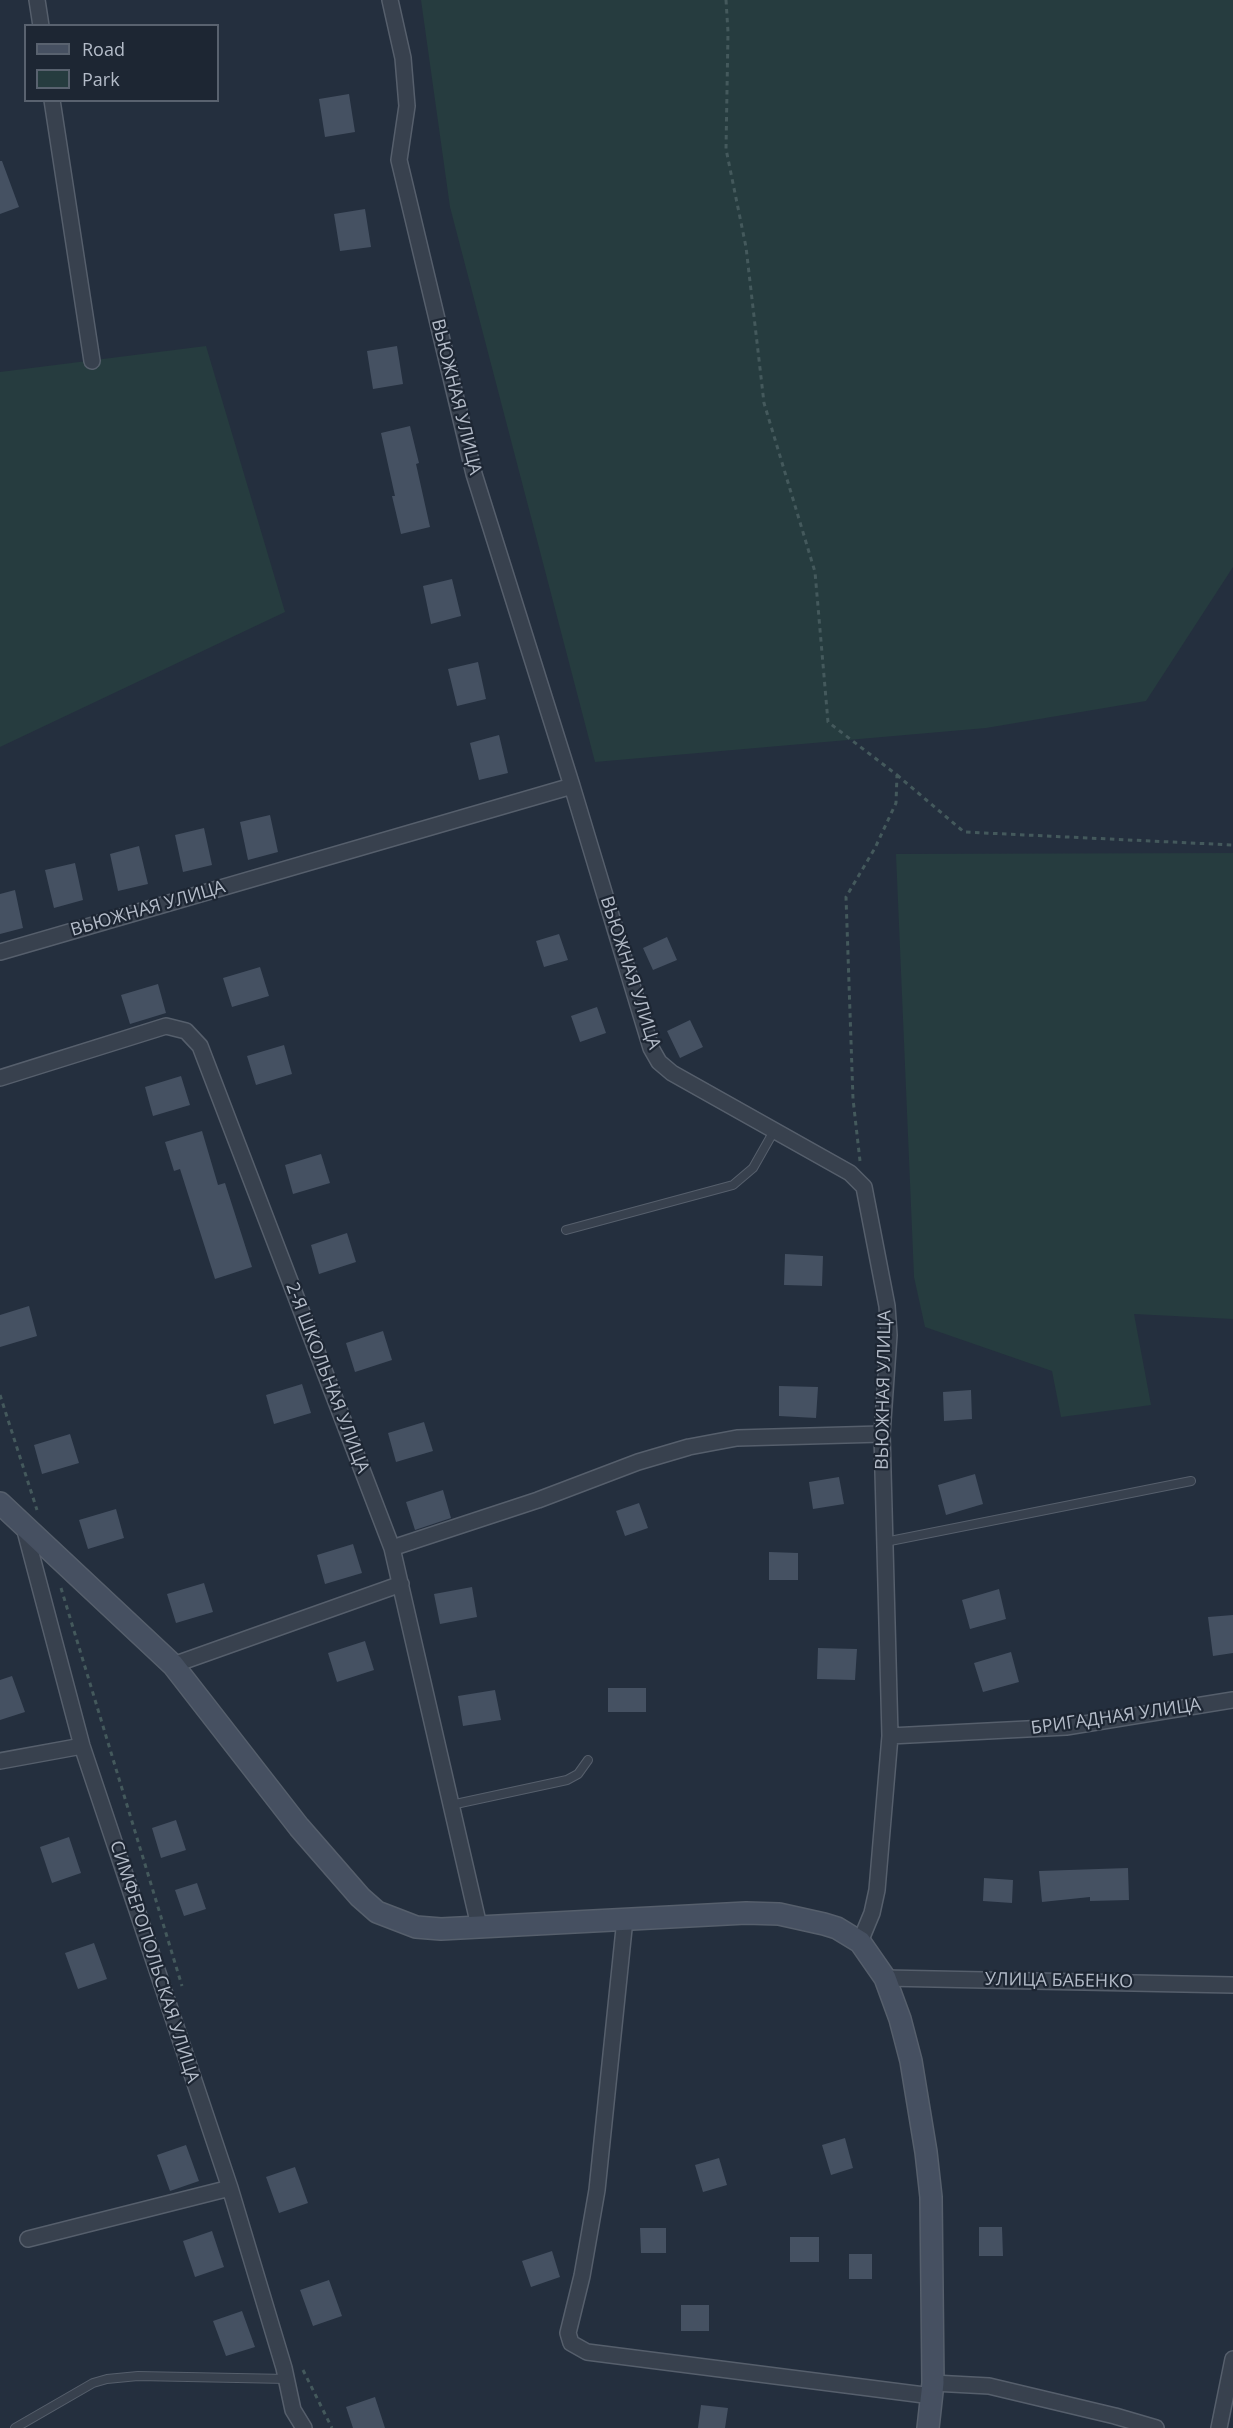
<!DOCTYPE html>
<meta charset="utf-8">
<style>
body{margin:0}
#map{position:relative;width:1233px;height:2428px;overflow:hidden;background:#242f3e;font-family:"Open Sans",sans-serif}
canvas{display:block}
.legend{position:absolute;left:24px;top:24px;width:195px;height:78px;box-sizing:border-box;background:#1d2633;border:2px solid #59626f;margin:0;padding:8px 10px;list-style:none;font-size:18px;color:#b4bcc9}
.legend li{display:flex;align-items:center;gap:12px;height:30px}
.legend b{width:30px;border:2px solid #59626f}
</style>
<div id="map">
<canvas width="1233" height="2428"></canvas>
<ul class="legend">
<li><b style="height:8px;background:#465061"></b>Road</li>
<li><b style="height:16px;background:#263c3f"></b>Park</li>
</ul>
</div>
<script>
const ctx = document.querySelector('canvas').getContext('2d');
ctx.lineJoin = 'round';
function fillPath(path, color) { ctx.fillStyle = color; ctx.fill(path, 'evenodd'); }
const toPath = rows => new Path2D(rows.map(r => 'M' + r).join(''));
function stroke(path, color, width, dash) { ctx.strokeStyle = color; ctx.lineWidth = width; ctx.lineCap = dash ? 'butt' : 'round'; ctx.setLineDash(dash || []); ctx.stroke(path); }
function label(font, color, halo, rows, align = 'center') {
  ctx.font = font + ' "Open Sans",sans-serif'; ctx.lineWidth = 4.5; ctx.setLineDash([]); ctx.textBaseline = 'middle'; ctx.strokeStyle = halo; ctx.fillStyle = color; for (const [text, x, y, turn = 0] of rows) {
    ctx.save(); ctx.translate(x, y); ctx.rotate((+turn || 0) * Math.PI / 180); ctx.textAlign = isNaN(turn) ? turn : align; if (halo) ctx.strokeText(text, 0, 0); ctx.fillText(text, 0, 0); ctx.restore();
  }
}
const green = toPath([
 [421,0,1233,0,1233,567,1146,701,986,728,595,762,450,207],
 [206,346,285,612,0,747,0,372],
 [1233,853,1233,1319,1134,1314,1151,1405,1061,1417,1052,1371,925,1327,914,1277,896,854]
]);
const building = toPath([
 [349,94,355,132,325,137,319,99],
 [0,161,2,161,19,207,0,214],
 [365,209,371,247,340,251,334,214],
 [397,346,403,384,373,389,367,351],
 [410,426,419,463,416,464,430,527,401,534,392,496,395,496,381,433],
 [452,579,461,616,431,624,423,586],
 [478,662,486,699,457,706,448,669],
 [499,735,508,773,479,780,470,743],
 [270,815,278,852,248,860,240,822],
 [204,828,212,865,183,872,175,835],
 [139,846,148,884,118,891,110,854],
 [75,863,83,900,54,908,45,870],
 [15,890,23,928,0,934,0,894],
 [559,934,568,960,544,967,536,941],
 [667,937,677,960,653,970,643,948],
 [260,967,269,996,232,1007,223,978],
 [158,984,166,1013,130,1024,121,995],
 [597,1007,606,1033,580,1042,571,1016],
 [690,1020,703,1047,680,1058,667,1031],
 [284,1045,292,1074,256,1085,247,1056],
 [181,1076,190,1105,153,1116,145,1087],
 [202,1131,218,1185,225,1183,252,1267,215,1279,180,1169,174,1171,165,1142],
 [321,1154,330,1183,293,1194,285,1165],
 [347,1233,356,1262,319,1274,311,1245],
 [785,1254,823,1256,822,1286,784,1285],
 [29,1306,37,1336,0,1347,0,1315],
 [383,1331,392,1360,355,1372,346,1343],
 [302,1384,311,1413,274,1424,266,1395],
 [779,1386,818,1387,816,1418,779,1416],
 [971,1390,972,1419,944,1421,943,1392],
 [424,1422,433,1451,396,1462,388,1433],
 [70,1434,79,1463,42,1474,34,1445],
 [975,1474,983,1504,946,1515,938,1485],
 [839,1477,844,1504,813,1509,809,1482],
 [443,1490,451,1518,415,1530,406,1502],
 [639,1503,648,1528,625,1536,616,1511],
 [116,1509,124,1538,88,1549,79,1520],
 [353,1544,362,1573,325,1584,317,1555],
 [769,1552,798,1553,798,1580,769,1580],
 [204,1583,213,1612,176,1623,167,1594],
 [472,1587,477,1617,440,1624,434,1594],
 [999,1589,1006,1619,970,1629,962,1600],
 [1233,1615,1233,1653,1213,1656,1208,1617],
 [365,1641,374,1670,337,1682,328,1653],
 [818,1648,857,1649,855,1680,817,1679],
 [1011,1652,1019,1682,983,1692,974,1663],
 [12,1676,25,1712,0,1720,0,1680],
 [608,1688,646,1688,646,1712,608,1712],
 [495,1690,501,1720,463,1726,458,1696],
 [176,1820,186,1850,161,1858,152,1828],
 [69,1837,81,1873,52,1883,40,1847],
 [1128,1868,1129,1900,1090,1901,1090,1897,1042,1902,1039,1871],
 [984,1878,1013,1880,1012,1903,983,1901],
 [197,1883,206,1909,184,1916,175,1890],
 [94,1943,107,1979,78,1989,65,1953],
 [845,2138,853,2168,831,2175,822,2145],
 [186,2145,199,2181,170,2191,157,2155],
 [719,2158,727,2185,703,2192,695,2165],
 [295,2167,308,2203,279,2213,266,2177],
 [979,2227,1002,2227,1003,2256,979,2256],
 [640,2228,666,2228,666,2253,641,2253],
 [212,2231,224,2267,195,2277,183,2241],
 [790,2237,819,2237,819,2262,790,2262],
 [552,2251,560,2277,531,2287,522,2261],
 [849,2254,872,2254,872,2279,849,2279],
 [329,2280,342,2316,313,2326,300,2290],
 [681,2305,709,2305,709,2331,681,2331],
 [242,2311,255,2347,226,2356,213,2321],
 [375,2397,385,2428,353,2428,346,2407],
 [701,2405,728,2408,725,2428,698,2428]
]);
const path = toPath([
 [726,0,728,32,726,149,746,247,764,403,815,572,828,722,897,775,896,803,875,848,846,897,853,1099,860,1161],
 [897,775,964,832,1233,845],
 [0,1395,37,1510],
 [61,1588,182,1986],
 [303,2370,332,2428]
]);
const lane = toPath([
 [566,1230,733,1185,753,1168,774,1131],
 [885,1542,1191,1481],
 [451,1805,567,1780,578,1774,588,1760],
 [15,2428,93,2383,107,2379,138,2376,287,2379]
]);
const street = toPath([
 [37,0,41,26],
 [52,100,92,361],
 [572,786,651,1048,659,1062,672,1073,850,1173,864,1187,887,1306,889,1335,882,1434,890,1736,877,1890,872,1913,860,1942],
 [0,952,572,786,474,474,399,160,407,106,403,58,390,0],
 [0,1078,166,1026,186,1031,200,1046,392,1548,479,1926],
 [24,1527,82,1746,230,2188,284,2368,293,2410,304,2428],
 [392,1548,538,1500,638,1462,689,1447,737,1438,882,1434],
 [173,1665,401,1584],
 [890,1736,1066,1727,1233,1700],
 [0,1761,82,1746],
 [625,1919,597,2190,582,2276,568,2333,571,2343,587,2352,932,2396],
 [885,1978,1233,1985],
 [28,2239,230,2188],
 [933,2383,989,2386,1115,2416,1156,2428],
 [1219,2428,1233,2359]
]);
const secondary = toPath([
 [0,1503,173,1665,299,1827,360,1897,377,1912,416,1927,441,1929,746,1913,779,1914,824,1924,837,1928,860,1942,885,1978,900,2019,911,2061,926,2152,931,2197,933,2383,928,2428]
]);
const streetNames = [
 ["ВЬЮЖНАЯ УЛИЦА",456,397,76],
 ["ВЬЮЖНАЯ УЛИЦА",148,909,-16],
 ["ВЬЮЖНАЯ УЛИЦА",630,973,72],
 ["2-Я ШКОЛЬНАЯ УЛИЦА",327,1378,69],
 ["ВЬЮЖНАЯ УЛИЦА",884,1390,-89],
 ["БРИГАДНАЯ УЛИЦА",1116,1717,-8],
 ["СИМФЕРОПОЛЬСКАЯ УЛИЦА",154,1962,72],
 ["УЛИЦА БАБЕНКО",1059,1981,1]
];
fillPath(green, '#263c3f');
fillPath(building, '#455162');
stroke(lane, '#565f6c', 10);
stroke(street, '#565f6c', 18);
stroke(secondary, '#565f6c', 24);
stroke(path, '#44595c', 3, [4.5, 4.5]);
stroke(lane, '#38414e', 8);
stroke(street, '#38414e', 15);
stroke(secondary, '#465061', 21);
label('18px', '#b4bcc9', '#1d2633', streetNames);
</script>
